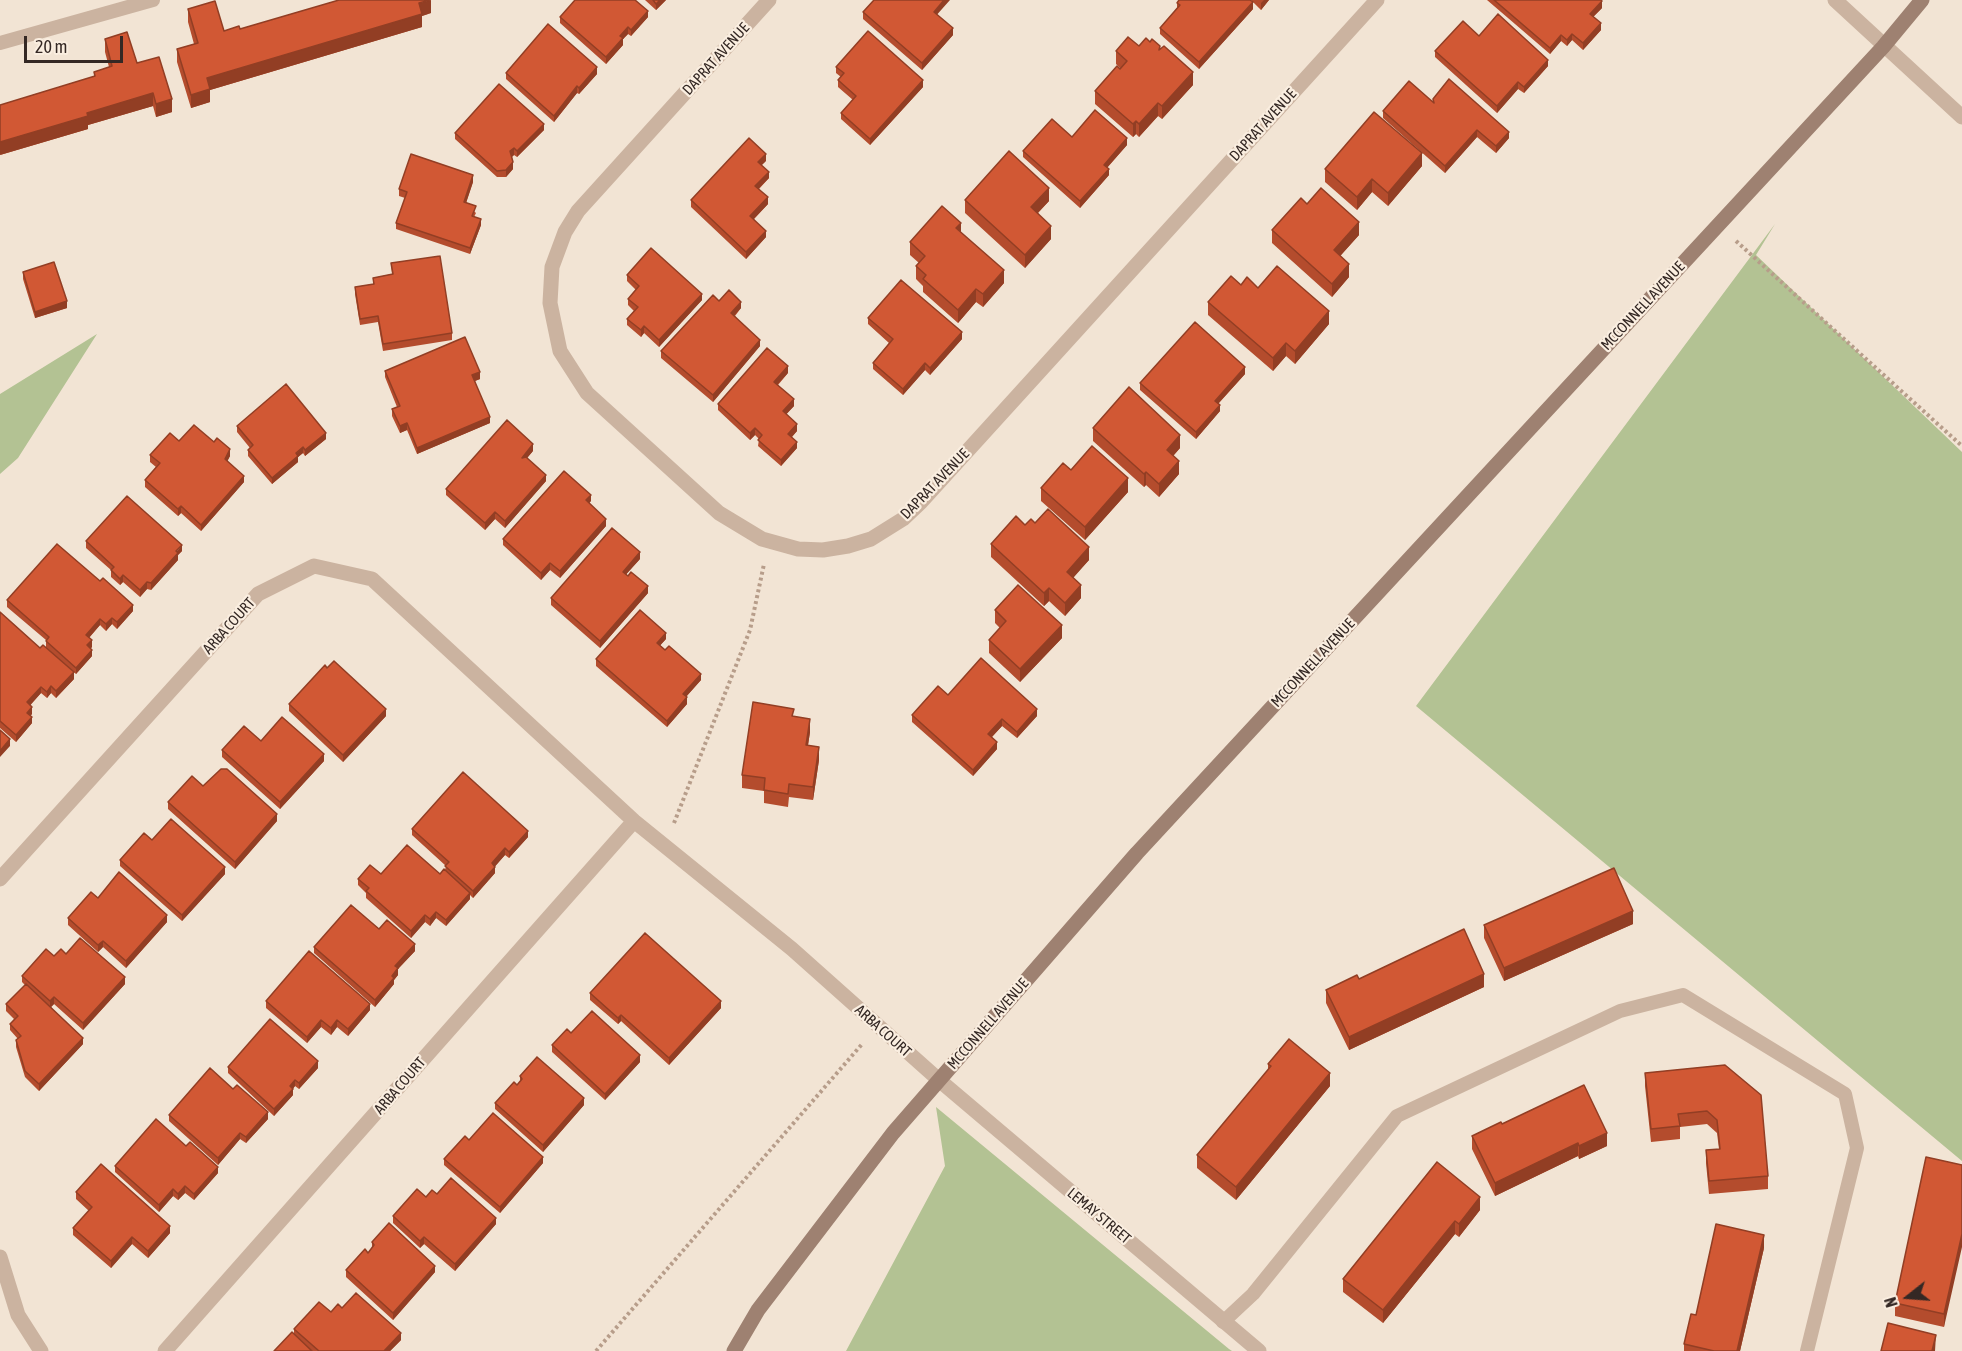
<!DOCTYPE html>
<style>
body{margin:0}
#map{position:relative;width:1962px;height:1351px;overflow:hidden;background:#f2e4d4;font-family:"Asap Condensed",sans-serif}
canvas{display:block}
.north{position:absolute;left:1878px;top:1267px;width:60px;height:60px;-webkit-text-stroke:4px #faeee0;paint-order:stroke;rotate:253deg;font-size:16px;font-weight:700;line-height:24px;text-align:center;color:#342824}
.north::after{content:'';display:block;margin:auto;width:21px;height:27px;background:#342824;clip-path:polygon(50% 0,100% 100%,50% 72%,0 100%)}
.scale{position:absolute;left:24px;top:36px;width:99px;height:27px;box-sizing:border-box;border:3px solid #342824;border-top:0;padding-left:8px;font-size:18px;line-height:21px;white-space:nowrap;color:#342824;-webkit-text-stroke:4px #faeee0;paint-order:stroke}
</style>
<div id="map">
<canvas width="1962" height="1351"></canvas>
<div class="north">N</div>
<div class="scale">20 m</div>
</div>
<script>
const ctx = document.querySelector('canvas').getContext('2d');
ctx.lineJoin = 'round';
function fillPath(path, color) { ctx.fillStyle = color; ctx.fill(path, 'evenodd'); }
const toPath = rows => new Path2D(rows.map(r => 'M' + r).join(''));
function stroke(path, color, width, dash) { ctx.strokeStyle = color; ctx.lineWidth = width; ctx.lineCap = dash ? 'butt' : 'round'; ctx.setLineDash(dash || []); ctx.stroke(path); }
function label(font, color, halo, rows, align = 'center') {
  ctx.font = font + ' "Asap Condensed",sans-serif'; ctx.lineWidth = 4.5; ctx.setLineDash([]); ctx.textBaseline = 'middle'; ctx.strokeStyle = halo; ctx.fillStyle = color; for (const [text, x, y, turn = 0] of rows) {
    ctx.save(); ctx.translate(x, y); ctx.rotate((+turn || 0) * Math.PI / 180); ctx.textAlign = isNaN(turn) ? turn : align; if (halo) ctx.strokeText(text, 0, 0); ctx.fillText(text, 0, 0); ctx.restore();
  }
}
const green = toPath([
 [1775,224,1756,255,1962,452,1962,1161,1416,706],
 [97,334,18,458,0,474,0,394],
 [936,1107,1229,1349,1232,1351,846,1351,945,1166]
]);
const path = toPath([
 [1736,241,1962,446],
 [674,823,750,630,764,564],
 [596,1351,863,1043]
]);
const lane = toPath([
 [0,43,153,0],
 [1223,1322,1253,1294,1397,1116,1620,1011,1683,995,1845,1094,1857,1148,1807,1351]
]);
const street = toPath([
 [769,0,578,211,565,232,552,267,550,303,560,351,587,393,719,513,762,539,798,549,823,550,848,546,871,539,903,519,921,502,1377,0],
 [1835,0,1962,117],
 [0,879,258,594,314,566,372,579,634,821,792,949,939,1080,1259,1351],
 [0,1257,18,1315,41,1351],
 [165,1351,634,821]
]);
const secondary = toPath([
 [734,1351,758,1310,893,1133,1137,853,1883,47,1922,0]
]);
const wall = toPath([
 [645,0,666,0,656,10],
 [1251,0,1269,0,1261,10],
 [1487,0,1601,0,1602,8,1593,17,1601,30,1583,50,1572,40,1567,46,1561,41,1550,54],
 [1177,3,1253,9,1199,69,1160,34,1160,28,1177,8],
 [188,9,224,31,431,13,422,16,422,27,210,90,210,102,191,108,177,62,177,49,194,44,188,22],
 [863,12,937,15,953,35,922,70,863,19],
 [560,17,648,17,631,36,628,34,623,39,623,45,606,64,560,23],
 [1479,36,1548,66,1524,93,1518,89,1497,113,1435,57,1435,51],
 [105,39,137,63,172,112,156,117,153,106,88,125,88,129,0,155,94,77,94,72,109,67,105,52],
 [1139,46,1160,49,1193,85,1162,119,1158,116,1139,137,1136,134,1133,137,1095,104,1095,91,1121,69,1116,64,1116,51],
 [836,67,923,87,870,145,841,119,841,113,853,100,838,87,838,80,841,77,836,73],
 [506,73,597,74,579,94,577,93,554,122,506,79],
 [1433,99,1509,138,1496,153,1477,137,1445,173,1383,118,1383,111,1433,102],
 [544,130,517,157,514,155,512,157,513,169,506,177,497,177,455,139,455,133],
 [1072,137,1127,145,1107,168,1109,175,1080,208,1023,157,1023,151],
 [766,161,761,165,769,178,759,189,768,204,754,219,766,237,746,259,691,207,691,200],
 [1422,166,1388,206,1372,192,1357,210,1325,182,1325,169],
 [473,182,466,203,476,213,474,217,481,225,470,254,396,229,396,223,405,198,399,196,399,189],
 [965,200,1049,201,1038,213,1051,239,1025,268,965,213],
 [1307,204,1359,235,1340,256,1349,277,1332,297,1272,243,1272,230],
 [961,233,1004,283,983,307,976,302,958,323,923,292,923,286,916,279,916,266,919,263,910,255,910,242],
 [391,263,452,333,452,340,383,351,378,322,360,325,355,294,355,287,373,284,373,278,392,274],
 [23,272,67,308,35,318,23,279],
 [627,275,702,300,659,347,644,333,641,337,627,325,627,319,634,311,628,305,628,299,636,290,627,281],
 [1241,285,1258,288,1329,324,1295,364,1286,356,1273,371,1208,315,1208,302],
 [719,301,741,308,735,316,760,346,713,402,661,358,661,351],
 [868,318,962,339,930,375,925,370,903,395,873,369,873,363,889,343,868,324],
 [385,371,480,379,475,381,490,423,417,454,407,430,400,433,392,416,392,409,397,407,385,377],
 [788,373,778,385,794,406,786,414,797,431,792,437,797,448,781,466,758,446,759,439,755,435,750,440,718,410,718,404],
 [1245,374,1219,403,1220,411,1196,439,1140,390,1140,383],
 [237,426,326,439,305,456,303,453,298,457,298,462,272,484,248,456,248,450,250,448,237,432],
 [1093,428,1180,448,1173,456,1179,474,1159,497,1146,485,1144,487,1093,441],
 [179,441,230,456,227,461,244,482,201,531,181,513,178,516,145,487,145,480,156,467,150,462,150,455],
 [533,451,527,458,546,481,505,528,495,519,485,530,446,495,446,489],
 [1071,470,1128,492,1085,540,1041,501,1041,488],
 [591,501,589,503,606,526,560,578,550,570,541,580,503,545,503,539],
 [1035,523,1089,560,1073,577,1081,598,1065,616,1049,601,1044,606,991,557,991,544,1025,525],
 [86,541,182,551,178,555,178,560,151,590,147,589,140,597,123,582,120,585,111,577,111,570,86,548],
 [640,559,626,574,648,593,600,648,551,605,551,598],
 [7,600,133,611,117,629,112,624,106,631,100,625,89,638,92,647,91,648,92,656,76,674,64,664,74,679,56,698,51,693,47,698,41,693,30,705,32,714,31,715,32,723,16,742,0,728,0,612,40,648,46,647,46,640,7,607],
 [995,610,1062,638,1020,682,989,653,989,640,1000,628,995,623],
 [666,639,660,645,701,680,686,697,687,704,667,727,596,666,596,659],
 [948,695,1037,716,1017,738,1002,726,992,737,997,749,973,776,912,722,912,715],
 [289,704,386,716,343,762,289,711],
 [794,716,810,732,808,745,819,760,813,800,789,797,788,807,764,803,764,791,742,788,742,775],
 [261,741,324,761,280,809,222,757,222,750],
 [203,786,277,821,235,869,168,809,168,802],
 [412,829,528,837,509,858,505,855,495,866,495,873,473,898,470,895,470,899,446,926,436,918,430,926,425,922,411,938,366,898,366,893,358,885,358,879,381,874,440,874,445,870,446,866,412,835],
 [120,860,225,874,182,921,120,866],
 [98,898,167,922,126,968,103,947,98,952,68,925,68,918],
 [1633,924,1504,981,1484,938,1484,925],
 [379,929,415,951,398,969,398,975,394,980,394,984,375,1007,314,953,314,947],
 [66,954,125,984,83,1030,54,1004,51,1007,83,1044,39,1091,25,1077,16,1047,16,1040,18,1039,10,1030,10,1024,14,1019,6,1011,6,1004,25,985,22,982,22,976,54,956],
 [1359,979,1484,987,1349,1050,1326,1003,1326,990],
 [590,993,721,1008,669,1065,621,1021,618,1024,590,1000],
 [266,1001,370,1010,348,1036,337,1027,331,1035,321,1027,307,1043,266,1008],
 [571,1033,640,1062,605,1100,552,1052,552,1045],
 [1268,1064,1330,1086,1236,1200,1197,1168,1197,1155,1268,1070],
 [1725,1065,1768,1176,1768,1189,1709,1194,1706,1163,1706,1150,1719,1149,1717,1133,1707,1124,1680,1127,1680,1139,1651,1142,1645,1086,1645,1073],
 [228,1067,318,1068,299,1089,295,1086,293,1089,293,1095,274,1116,228,1073],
 [520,1076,584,1105,543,1152,495,1109,495,1103,517,1085,520,1081],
 [169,1115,268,1119,246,1143,240,1139,218,1165,169,1121],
 [1502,1124,1607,1146,1579,1159,1578,1156,1495,1196,1472,1149,1472,1136],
 [469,1140,543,1163,500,1213,444,1165,444,1159],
 [186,1146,218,1173,194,1200,185,1193,178,1200,173,1196,159,1212,115,1172,115,1166],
 [1437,1162,1480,1210,1459,1237,1455,1234,1383,1323,1343,1292,1343,1279],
 [1962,1165,1944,1327,1895,1316,1895,1303],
 [76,1192,170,1233,148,1258,132,1244,111,1268,73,1235,73,1228,89,1211,76,1199],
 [437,1194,496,1224,455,1271,424,1244,420,1248,393,1223,393,1216,426,1197],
 [372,1242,435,1272,393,1320,346,1277,346,1270,368,1253,372,1248],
 [1764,1248,1740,1351,1684,1351,1684,1344,1696,1315],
 [342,1308,401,1340,390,1351,274,1351,294,1334,294,1329,331,1312]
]);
const shadedWall = toPath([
 [431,0,431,13,422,16,422,27,210,90,210,102,191,108,191,95,207,78,419,3],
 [660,0,666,0,656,10,656,4],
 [944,0,950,0,934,18,934,12],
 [1264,0,1269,0,1261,10,1261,3],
 [1602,1,1602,8,1590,20,1590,14],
 [1253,2,1253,9,1199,69,1199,62],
 [648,11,648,17,631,36,631,30],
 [1601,23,1601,30,1583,50,1583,43],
 [628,27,628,34,623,39,623,45,606,64,606,57,620,36],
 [953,28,953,35,922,70,922,63],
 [1572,34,1572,40,1567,46,1567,40],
 [1561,35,1561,41,1550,54,1550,48],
 [1548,60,1548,66,1524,93,1524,87],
 [597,67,597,74,579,94,579,88],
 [1193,72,1193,85,1162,119,1162,106],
 [923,80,923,87,870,145,870,139],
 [1518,82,1518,89,1497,113,1497,106],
 [577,86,577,93,554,122,554,116],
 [153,93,153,106,88,125,88,129,0,155,0,142,87,113],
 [172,99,172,112,156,117,156,104],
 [1158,103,1158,116,1139,137,1139,124],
 [1136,121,1136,134,1133,137,1133,124],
 [544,124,544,130,517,157,517,151],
 [1477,130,1477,137,1445,173,1445,166],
 [1509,132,1509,138,1496,153,1496,146],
 [1127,138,1127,145,1104,171,1104,165],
 [514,148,514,155,510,158,510,151],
 [1422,153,1422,166,1388,206,1388,193],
 [766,154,766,161,758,169,758,162],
 [513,162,513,169,506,177,506,170],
 [1109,169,1109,175,1080,208,1080,201],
 [769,172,769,178,755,192,755,186],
 [473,175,473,182,464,209,464,202],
 [1372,179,1372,192,1357,210,1357,197],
 [1049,188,1049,201,1031,220,1031,207],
 [768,197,768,204,750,223,750,216],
 [481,219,481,225,470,254,470,248],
 [1359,222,1359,235,1334,263,1334,250],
 [961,223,961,236,956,228],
 [1051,226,1051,239,1025,268,1025,255],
 [766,231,766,237,746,259,746,252],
 [1349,264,1349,277,1332,297,1332,284],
 [1004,270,1004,283,983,307,983,294],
 [976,289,976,302,958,323,958,310],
 [702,294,702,300,659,347,659,340],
 [67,301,67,308,35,318,35,312],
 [741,302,741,308,731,319,731,313],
 [1329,311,1329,324,1295,364,1295,351],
 [644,326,644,333,641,337,641,330],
 [962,332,962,339,930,375,930,368],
 [760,340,760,346,713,402,713,395],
 [1286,343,1286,356,1273,371,1273,358],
 [925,363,925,370,903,395,903,389],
 [788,366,788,373,774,388,774,382],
 [1245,367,1245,374,1215,407,1215,401],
 [480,372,480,379,472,382,472,375],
 [794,399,794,406,783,418,783,411],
 [1220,405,1220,411,1196,439,1196,432],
 [490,417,490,423,417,454,417,448],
 [407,423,407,430,400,433,400,426],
 [797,424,797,431,788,441,788,434],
 [755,428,755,435,750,440,750,433],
 [326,433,326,439,305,456,305,450],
 [1180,435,1180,448,1167,463,1167,450],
 [797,442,797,448,781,466,781,460],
 [533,444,533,451,522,464,522,458],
 [303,447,303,453,298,457,298,462,272,484,272,478],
 [230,449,230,456,225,466,225,459],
 [1179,461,1179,474,1159,497,1159,484],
 [1146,472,1146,485,1144,487,1144,474],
 [546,475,546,481,505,528,505,521],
 [244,476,244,482,201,531,201,525],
 [1128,478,1128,492,1085,540,1085,527],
 [591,495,591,501,586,507,586,500],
 [181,506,181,513,178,516,178,509],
 [495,512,495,519,485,530,485,523],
 [606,519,606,526,560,578,560,571],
 [182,545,182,551,178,555,178,560,151,590,151,583],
 [1089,547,1089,560,1067,585,1067,572],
 [640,552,640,559,623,578,623,572],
 [550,563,550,570,541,580,541,573],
 [123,575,123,582,120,585,120,579],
 [147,582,147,589,140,597,140,590],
 [1081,585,1081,598,1065,616,1065,603],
 [648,586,648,593,600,648,600,641],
 [1049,588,1049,601,1044,606,1044,593],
 [133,605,133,611,117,629,117,622],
 [112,618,112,624,106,631,106,624],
 [100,619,100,625,86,641,86,635],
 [1062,625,1062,638,1020,682,1020,669],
 [666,633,666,639,657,649,657,643],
 [92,640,92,647,87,652,87,645],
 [92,650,92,656,76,674,76,668],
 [74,672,74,679,56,698,56,691],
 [701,674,701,680,683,700,683,694],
 [51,686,51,693,47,698,47,692],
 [41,687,41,693,27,709,27,702],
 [687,697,687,704,667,727,667,721],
 [32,707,32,714,27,719,27,713],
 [386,709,386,716,343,762,343,755],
 [1037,709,1037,716,1017,738,1017,732],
 [32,717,32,723,16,742,16,735],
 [810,719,810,732,806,758,806,745],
 [1002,719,1002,726,988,741,988,734],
 [10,739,10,746,0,757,0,751],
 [997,742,997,749,973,776,973,770],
 [819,747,819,760,813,800,813,787],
 [324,754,324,761,280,809,280,802],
 [277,814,277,821,235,869,235,862],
 [528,831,528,837,509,858,509,852],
 [505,848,505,855,492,870,492,863],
 [225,867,225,874,182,921,182,915],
 [495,867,495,873,473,898,473,891],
 [470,893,470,899,446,926,446,920],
 [1633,911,1633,924,1504,981,1504,968],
 [436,912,436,918,430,926,430,919],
 [167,915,167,922,126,968,126,961],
 [425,915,425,922,411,938,411,931],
 [103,941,103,947,98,952,98,945],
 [415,944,415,951,398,969,398,975,394,980,394,984,375,1007,375,1000,392,976,395,966],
 [1484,974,1484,987,1349,1050,1349,1037],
 [125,977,125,984,83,1030,83,1023],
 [54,997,54,1004,50,1008,50,1001],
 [721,1001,721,1008,669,1065,669,1058],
 [370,1004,370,1010,348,1036,348,1029],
 [621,1015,621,1021,618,1024,618,1018],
 [321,1020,321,1027,307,1043,307,1037],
 [337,1020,337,1027,331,1035,331,1028],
 [83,1038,83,1044,39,1091,39,1084],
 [640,1055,640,1062,605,1100,605,1094],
 [318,1061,318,1068,299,1089,299,1083],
 [1330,1073,1330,1086,1236,1200,1236,1187],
 [295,1080,295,1086,290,1092,290,1086],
 [293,1089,293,1095,274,1116,274,1109],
 [584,1098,584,1105,543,1152,543,1145],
 [268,1112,268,1119,246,1143,246,1137],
 [240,1133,240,1139,218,1165,218,1158],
 [1607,1133,1607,1146,1579,1159,1579,1146],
 [1578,1143,1578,1156,1495,1196,1495,1183],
 [543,1157,543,1163,500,1213,500,1207],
 [218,1167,218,1173,194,1200,194,1194],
 [185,1186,185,1193,178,1200,178,1194],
 [173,1189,173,1196,159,1212,159,1205],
 [1480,1197,1480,1210,1459,1237,1459,1224],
 [496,1218,496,1224,455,1271,455,1264],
 [1455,1221,1455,1234,1383,1323,1383,1310],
 [170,1226,170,1233,148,1258,148,1251],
 [1962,1234,1962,1247,1944,1327,1944,1314],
 [1764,1235,1764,1248,1740,1351,1737,1351],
 [132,1237,132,1244,111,1268,111,1261],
 [424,1237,424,1244,420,1248,420,1241],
 [435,1266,435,1272,393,1320,393,1313],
 [401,1333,401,1340,390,1351,384,1351],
 [1936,1335,1935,1351,1932,1351]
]);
const building = toPath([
 [339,0,430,0,419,3,422,14,207,78,210,89,191,95,177,49,198,43,188,9,215,1,224,31,239,26,240,29,339,0],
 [575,0,635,0,648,11,631,30,628,27,620,36,623,38,606,57,560,17,575,0],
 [653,0,660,0,656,4,653,0],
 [874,0,944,0,934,12,953,28,922,63,863,12,874,0],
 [1179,0,1250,0,1253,2,1199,62,1160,28,1180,5,1177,3,1179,0],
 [1494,0,1601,0,1602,1,1590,14,1601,23,1583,43,1572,34,1567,40,1561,35,1550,48,1494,0],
 [1498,14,1548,60,1524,87,1518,82,1497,106,1435,51,1463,21,1479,36,1498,14],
 [548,24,597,67,579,88,577,86,554,116,506,73,548,24],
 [868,31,923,80,870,139,841,113,856,96,838,80,844,73,836,67,868,31],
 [127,32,137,63,159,57,172,99,156,104,153,93,87,113,88,116,0,142,0,105,95,76,94,72,112,66,105,39,127,32],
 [1128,37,1139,46,1146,38,1150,42,1152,39,1160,46,1159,50,1164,46,1193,72,1162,106,1158,103,1139,124,1136,121,1133,124,1095,91,1117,66,1120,69,1127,61,1116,51,1128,37],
 [1449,79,1509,132,1496,146,1477,130,1445,166,1383,111,1409,81,1434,103,1433,99,1449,79],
 [499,84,544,124,517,151,514,148,510,151,513,162,506,170,497,171,455,133,499,84],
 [1095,110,1127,138,1104,165,1109,169,1080,201,1023,151,1052,119,1072,137,1095,110],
 [1374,112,1422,153,1388,193,1372,179,1357,197,1325,169,1374,112],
 [749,138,766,154,758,162,769,172,755,186,768,197,750,216,766,231,746,252,691,200,749,138],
 [1009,151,1049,188,1031,207,1051,226,1025,255,965,200,1009,151],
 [411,154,473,175,464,202,476,206,472,216,481,219,470,248,396,223,407,192,399,189,411,154],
 [1321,188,1359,222,1334,250,1349,264,1332,284,1272,230,1301,198,1307,204,1321,188],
 [942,206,961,223,956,228,1004,270,983,294,976,289,958,310,923,279,926,275,916,266,925,256,910,242,942,206],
 [651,248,702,294,659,340,644,326,641,330,627,319,638,307,628,299,639,286,627,275,651,248],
 [440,256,452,333,383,344,378,316,360,319,355,287,374,284,373,278,393,274,391,263,440,256],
 [54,262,67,301,35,312,23,272,54,262],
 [1277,266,1329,311,1295,351,1286,343,1273,358,1208,302,1231,276,1241,285,1247,277,1258,288,1277,266],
 [901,280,962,332,930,368,925,363,903,389,873,363,893,339,868,318,901,280],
 [729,290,741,302,731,313,760,340,713,395,661,351,713,295,719,301,729,290],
 [1195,322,1245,367,1215,401,1220,405,1196,432,1140,383,1195,322],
 [465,337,480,372,472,375,490,417,417,448,407,423,400,426,392,409,400,406,385,371,465,337],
 [767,348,788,366,774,382,794,399,783,411,797,424,788,434,797,442,781,460,758,440,762,435,755,428,750,433,718,404,767,348],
 [286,384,326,433,305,450,303,447,296,453,298,456,272,478,248,450,253,445,237,426,286,384],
 [1129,387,1180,435,1167,450,1179,461,1159,484,1146,472,1144,474,1093,428,1129,387],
 [507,420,533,444,522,458,526,457,546,475,505,521,495,512,485,523,446,489,507,420],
 [194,425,214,442,217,438,230,449,225,459,244,476,201,525,181,506,178,509,145,480,160,463,150,455,170,433,179,441,194,425],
 [1092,446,1128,478,1085,527,1041,488,1063,463,1071,470,1092,446],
 [564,471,591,495,586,500,606,519,560,571,550,563,541,573,503,539,564,471],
 [127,496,182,545,176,551,178,553,151,583,147,582,140,590,123,575,120,579,111,570,114,567,86,541,127,496],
 [1048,509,1089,547,1067,572,1081,585,1065,603,1049,588,1044,593,991,544,1016,516,1025,525,1031,519,1035,523,1048,509],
 [612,528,640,552,623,572,628,576,631,572,648,586,600,641,551,598,612,528],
 [57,544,100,581,103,578,133,605,117,622,112,618,106,624,100,619,86,635,92,640,87,645,92,650,76,668,46,641,49,637,7,600,57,544],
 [1018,585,1062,625,1020,669,989,640,1006,621,995,610,1018,585],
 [640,610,666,633,657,643,665,650,669,646,701,674,683,694,687,697,667,721,596,659,640,610],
 [0,612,40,648,43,645,74,672,56,691,51,686,47,692,41,687,27,702,32,707,27,713,32,717,16,735,0,721,0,612],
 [981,658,1037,709,1017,732,1002,719,988,734,997,742,973,770,912,715,938,686,948,695,981,658],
 [334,661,386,709,343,755,289,704,325,665,327,668,334,661],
 [753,702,794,709,792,716,810,719,806,745,819,747,813,787,789,784,788,794,764,790,765,778,742,775,753,702],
 [282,717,324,754,280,802,222,750,244,726,261,741,282,717],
 [0,730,10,739,0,751,0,730],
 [221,769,227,769,277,814,235,862,168,802,192,776,203,786,221,769],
 [463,772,528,831,509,852,505,848,492,863,495,867,473,891,445,866,449,862,412,829,463,772],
 [171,819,225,867,182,915,120,860,144,833,152,840,171,819],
 [407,845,440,874,444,869,470,893,446,920,436,912,430,919,425,915,411,931,366,891,369,888,358,879,370,865,381,874,407,845],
 [1614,868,1633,911,1504,968,1484,925,1614,868],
 [119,872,167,915,126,961,103,941,98,945,68,918,91,892,98,898,119,872],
 [351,905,379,929,387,920,415,944,395,966,398,968,392,976,394,978,375,1000,314,947,351,905],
 [1464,929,1484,974,1349,1037,1326,990,1357,975,1359,979,1464,929],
 [645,933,721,1001,669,1058,621,1015,618,1018,590,993,645,933],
 [80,938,125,977,83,1023,54,997,50,1001,22,976,46,949,54,956,61,949,66,954,80,938],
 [309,951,370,1004,348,1029,337,1020,331,1028,321,1020,307,1037,266,1001,309,951],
 [26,984,83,1038,39,1084,25,1071,16,1040,21,1036,10,1024,18,1016,6,1004,26,984],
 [592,1011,640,1055,605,1094,552,1045,567,1029,571,1033,592,1011],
 [270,1019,318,1061,299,1083,295,1080,290,1086,293,1089,274,1109,228,1067,270,1019],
 [1289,1039,1330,1073,1236,1187,1197,1155,1271,1066,1268,1064,1289,1039],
 [537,1057,584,1098,543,1145,495,1103,514,1082,517,1085,522,1079,520,1076,537,1057],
 [1725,1065,1761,1095,1768,1176,1709,1181,1706,1150,1720,1149,1717,1120,1707,1111,1678,1114,1680,1126,1651,1129,1645,1073,1725,1065],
 [210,1068,233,1089,237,1085,268,1112,246,1137,240,1133,218,1158,169,1115,210,1068],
 [1584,1085,1607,1133,1579,1146,1578,1143,1495,1183,1472,1136,1501,1122,1502,1124,1584,1085],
 [493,1113,543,1157,500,1207,444,1159,465,1136,469,1140,493,1113],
 [156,1119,186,1146,190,1142,218,1167,194,1194,185,1186,178,1194,173,1189,159,1205,115,1166,156,1119],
 [1926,1157,1962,1165,1962,1234,1944,1314,1895,1303,1926,1157],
 [1437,1162,1480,1197,1459,1224,1455,1221,1383,1310,1343,1279,1437,1162],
 [101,1164,170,1226,148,1251,132,1237,111,1261,73,1228,92,1207,76,1192,101,1164],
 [451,1178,496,1218,455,1264,424,1237,420,1241,393,1216,417,1189,426,1197,432,1190,437,1194,451,1178],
 [389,1223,435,1266,393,1313,346,1270,365,1249,368,1253,374,1245,372,1242,389,1223],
 [1716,1224,1764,1235,1737,1351,1714,1351,1684,1344,1691,1314,1696,1315,1716,1224],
 [356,1293,401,1333,384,1351,319,1351,294,1329,319,1302,331,1312,338,1304,342,1308,356,1293],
 [1888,1323,1936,1335,1932,1351,1881,1351,1888,1323],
 [292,1332,312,1351,274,1351,292,1332]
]);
const streetNames = [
 ["DAPRAT AVENUE",716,59,-48],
 ["DAPRAT AVENUE",1263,125,-48],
 ["MCCONNELL AVENUE",1643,306,-47],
 ["DAPRAT AVENUE",935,484,-46],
 ["ARBA COURT",229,626,-48],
 ["MCCONNELL AVENUE",1313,663,-47],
 ["MCCONNELL AVENUE",988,1024,-49],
 ["ARBA COURT",883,1031,42],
 ["ARBA COURT",400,1086,-49],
 ["LEMAY STREET",1099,1216,40]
];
fillPath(green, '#b3c293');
stroke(path, '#b79d8a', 4, [3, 3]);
stroke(lane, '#cbb3a0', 14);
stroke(street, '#cbb3a0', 15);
stroke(secondary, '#9e8171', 15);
fillPath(wall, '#b44c2d');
fillPath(shadedWall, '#923e24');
fillPath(building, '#d15834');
stroke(building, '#923e24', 1.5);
label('15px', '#342824', '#faeee0', streetNames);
</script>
